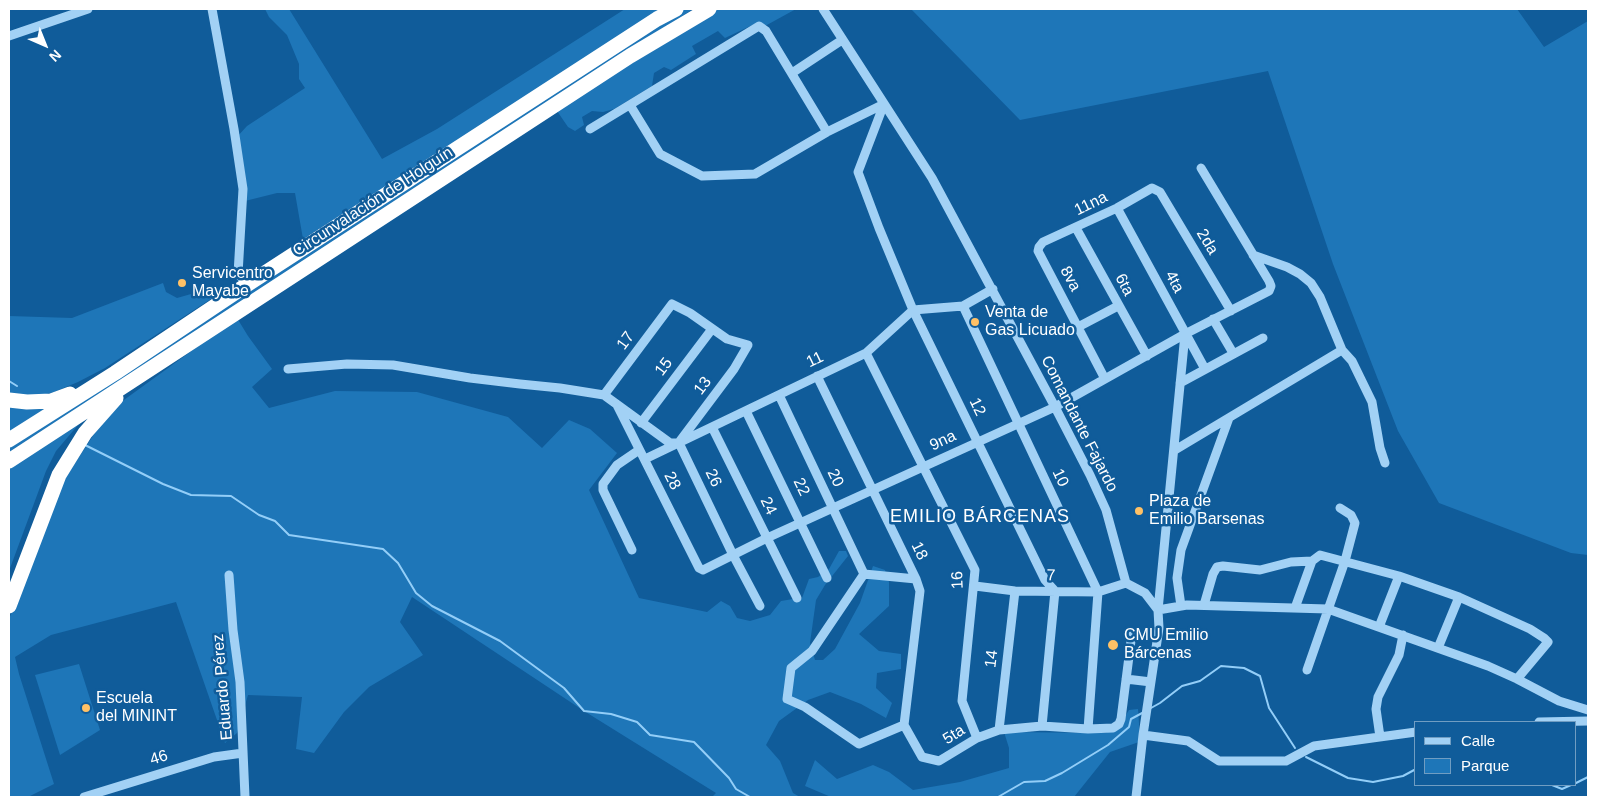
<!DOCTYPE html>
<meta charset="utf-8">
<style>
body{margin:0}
#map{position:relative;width:1597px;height:806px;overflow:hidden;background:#105c9a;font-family:Helvetica,sans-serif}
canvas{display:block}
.frame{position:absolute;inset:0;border:10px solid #fff;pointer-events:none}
.legend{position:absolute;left:1414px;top:721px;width:162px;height:65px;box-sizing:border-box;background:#105c9a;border:1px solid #709dc2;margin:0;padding:6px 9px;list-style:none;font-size:15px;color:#fff}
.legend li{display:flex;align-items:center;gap:10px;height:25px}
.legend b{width:25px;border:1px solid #709dc2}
.north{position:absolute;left:20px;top:20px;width:50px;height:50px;-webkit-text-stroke:4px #105c9a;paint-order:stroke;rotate:136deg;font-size:14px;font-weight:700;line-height:20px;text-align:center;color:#fff}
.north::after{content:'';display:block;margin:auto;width:18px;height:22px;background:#fff;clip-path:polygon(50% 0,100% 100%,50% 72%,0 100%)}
</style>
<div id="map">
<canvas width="1597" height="806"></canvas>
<div class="frame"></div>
<ul class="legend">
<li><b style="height:6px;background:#a2d1f5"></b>Calle</li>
<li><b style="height:14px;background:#1e76b8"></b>Parque</li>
</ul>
<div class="north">N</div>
</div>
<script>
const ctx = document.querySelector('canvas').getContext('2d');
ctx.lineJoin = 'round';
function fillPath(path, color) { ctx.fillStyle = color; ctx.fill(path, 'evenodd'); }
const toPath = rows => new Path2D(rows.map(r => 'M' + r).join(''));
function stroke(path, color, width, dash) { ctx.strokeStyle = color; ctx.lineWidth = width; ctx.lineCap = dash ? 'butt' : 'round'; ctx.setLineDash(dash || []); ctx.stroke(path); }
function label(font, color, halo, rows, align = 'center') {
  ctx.font = font + ' Helvetica,sans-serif'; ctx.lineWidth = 5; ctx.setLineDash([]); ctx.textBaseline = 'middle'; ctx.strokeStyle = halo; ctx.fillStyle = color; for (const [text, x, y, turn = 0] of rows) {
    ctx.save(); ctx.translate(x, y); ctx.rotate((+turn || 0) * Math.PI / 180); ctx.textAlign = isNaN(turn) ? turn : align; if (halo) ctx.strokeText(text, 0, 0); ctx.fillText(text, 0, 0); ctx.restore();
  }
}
const green = toPath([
 [265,9,289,9,382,159,437,129,625,9,668,9,447,150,303,239,295,193,277,193,245,201,236,138,247,126,305,88,299,79,299,64,287,35,269,17],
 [685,9,693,9,379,211,322,250,122,380,9,452,9,447,322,245,616,52],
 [714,9,796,9,765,26,759,22,725,38,718,31,692,46,696,54,671,70,664,67,654,73,652,86,614,109,603,112,592,111,582,117,584,125,575,131,568,127,555,108],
 [911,9,1517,9,1544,47,1588,21,1588,555,1571,553,1439,503,1398,431,1333,264,1268,71,1020,120],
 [163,283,166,292,177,298,212,288,214,297,105,368,78,382,54,392,36,397,9,396,9,316,72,318],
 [237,318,248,336,272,369,252,387,269,408,335,391,417,392,508,417,542,448,569,420,590,429,617,453,589,490,639,598,707,612,721,601,730,606,737,618,750,621,770,615,781,601,793,599,798,602,802,598,809,579,818,577,829,569,839,551,846,551,848,556,825,585,816,600,810,643,815,660,823,660,835,649,860,603,873,566,885,570,889,582,889,606,859,634,879,651,901,654,901,669,877,673,876,688,892,703,886,718,861,704,830,692,808,700,779,721,766,745,780,761,793,793,800,797,712,797,716,793,584,711,412,597,400,622,423,655,369,687,344,712,314,753,296,749,302,697,248,695,237,733,225,743,176,602,51,635,15,657,19,674,54,784,28,797,9,797,9,619,62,483,98,428,117,405],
 [64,401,9,436,9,406],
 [84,418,56,451,46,471,9,571,9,465],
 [79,664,100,730,60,755,35,675],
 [1138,709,1139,723,1139,742,1110,752,1074,797,831,797,805,786,815,760,837,779,873,765,889,772,913,790,960,782,1009,768,1009,748,1004,732,1106,733,1120,725,1129,710]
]);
const stream = toPath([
 [9,381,17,386],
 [85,445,163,484,191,495,231,496,259,515,275,521,289,535,383,549,398,563,416,593,432,606,500,641,564,688,584,711,611,714,637,722,650,735,694,742,729,778,736,789,750,797],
 [1151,708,1160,703,1182,686,1200,681,1221,666,1244,668,1260,676,1269,708,1295,748],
 [1306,757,1348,778,1373,782,1403,776,1416,769],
 [1576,783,1588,777],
 [1552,785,1562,789,1571,785],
 [998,797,1024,782,1045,781,1062,773,1108,745,1129,727,1131,719,1144,712]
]);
const minor = toPath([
 [212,9,234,129,243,189,238,274,248,284],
 [823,9,932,178,1055,407,1090,475,1106,510,1126,583,1145,593,1158,610,1159,628,1143,735,1136,797],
 [9,36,88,9],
 [792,73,842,40],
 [884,104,858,172,879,228,913,310,1045,580,1055,591,1042,726],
 [630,105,660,154,702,176,755,174,827,132,884,104],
 [590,129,759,26,766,31,827,132],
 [1117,208,1205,369],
 [1076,228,1147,356],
 [1253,255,1287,267,1300,274,1311,283,1320,297,1342,350,1352,361,1372,402,1380,448,1385,463],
 [963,306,1098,592,1088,729],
 [1213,319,1233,353],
 [1078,327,1118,306],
 [1185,334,1158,610,1187,605,1328,609,1488,666,1517,679,1559,701,1588,710],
 [866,353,975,570,962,701,977,738],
 [288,369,347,364,393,365,470,378,520,384,560,388,604,395,670,443,679,443],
 [817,376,916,579,920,591,904,725],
 [1105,379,1038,251,1039,247,1043,242,1117,208,1152,188,1160,192,1231,311],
 [1180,383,1263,338],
 [604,395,672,304,690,313,727,339,748,345,734,369,680,441],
 [779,395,864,574],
 [617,405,699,568,703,570,767,538,1055,407,1185,334,1269,291,1271,286,1269,281,1201,168],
 [746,411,827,578],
 [641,423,712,329],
 [712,427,797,598],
 [679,443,733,555,760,606],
 [1175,450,1342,350],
 [645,459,866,353,913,310,963,306,993,289],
 [632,550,603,490,603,484,617,465,639,450],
 [864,574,812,651,791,668,787,699,805,707,859,744,904,725],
 [864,574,916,579],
 [229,575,233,630,240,682,245,797],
 [975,586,1015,591,1098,592,1126,583],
 [1204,605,1213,574,1217,567,1223,566,1260,570,1291,562,1312,561],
 [1181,606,1177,578,1181,550,1229,418],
 [1295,608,1312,561,1320,555,1399,576,1459,597,1530,629,1544,638,1548,642,1517,679],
 [1379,627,1399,576],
 [1438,648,1459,597],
 [1307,670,1345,561,1355,523,1351,515,1340,508],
 [1126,679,1151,682],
 [1539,722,1588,721],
 [904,725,922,757,939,761,977,738,999,730,1042,726,1088,729,1113,728,1119,724,1121,719,1132,633],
 [999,730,1015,591],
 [1143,735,1188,741,1219,761,1286,761,1314,746,1416,732],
 [1380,737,1376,709,1378,697,1399,655,1403,635],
 [84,797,214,757,243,753]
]);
const highway = toPath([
 [9,400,27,402,51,401,70,394],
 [9,440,115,373,248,284,657,19,676,9],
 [9,461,630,56,709,9],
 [9,606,59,475,85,433,116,398]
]);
const markers = [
 [182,283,5,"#ffc166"],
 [975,322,5,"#ffc166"],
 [1139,511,5,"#ffc166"],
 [1113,645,6,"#ffc166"],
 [86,708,5,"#ffc166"]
];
const streetNames = [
 ["Circunvalación de Holguín",373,202,-33],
 ["11na",1091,204,-26],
 ["2da",1207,242,59],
 ["8va",1070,279,62],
 ["4ta",1174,282,62],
 ["6ta",1124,285,62],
 ["17",626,341,-54],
 ["11",815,360,-26],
 ["15",664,367,-53],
 ["13",703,386,-53],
 ["12",977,407,64],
 ["Comandante Fajardo",1079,424,63],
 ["9na",943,441,-25],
 ["26",713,478,64],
 ["20",835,478,64],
 ["10",1060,478,65],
 ["28",672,481,63],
 ["22",801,487,64],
 ["24",768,506,64],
 ["18",919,551,64],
 ["7",1051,576,1],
 ["16",958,580,-93],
 ["14",992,659,-83],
 ["Eduardo Pérez",223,687,-95],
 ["5ta",954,735,-32],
 ["46",159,758,-17]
];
const poiNames = [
 ["Servicentro",192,274],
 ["Mayabe",192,292],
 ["Venta de",985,313],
 ["Gas Licuado",985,331],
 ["Plaza de",1149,502],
 ["Emilio Barsenas",1149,520],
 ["CMU Emilio",1124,636],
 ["Bárcenas",1124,654],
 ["Escuela",96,699],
 ["del MININT",96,717]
];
const neighbourhoodNames = [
 ["EMILIO BÁRCENAS",980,517]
];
fillPath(green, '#1e76b8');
stroke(stream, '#93cef8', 2);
stroke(minor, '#a2d1f5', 9);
stroke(highway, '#fff', 15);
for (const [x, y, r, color] of markers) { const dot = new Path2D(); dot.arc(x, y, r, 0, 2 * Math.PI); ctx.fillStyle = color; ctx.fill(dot); stroke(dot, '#105c9a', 2); }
label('16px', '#fff', '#105c9a', streetNames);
label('16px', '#fff', '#105c9a', poiNames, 'left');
ctx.letterSpacing = '1px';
label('18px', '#fff', '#105c9a', neighbourhoodNames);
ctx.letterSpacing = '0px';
</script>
